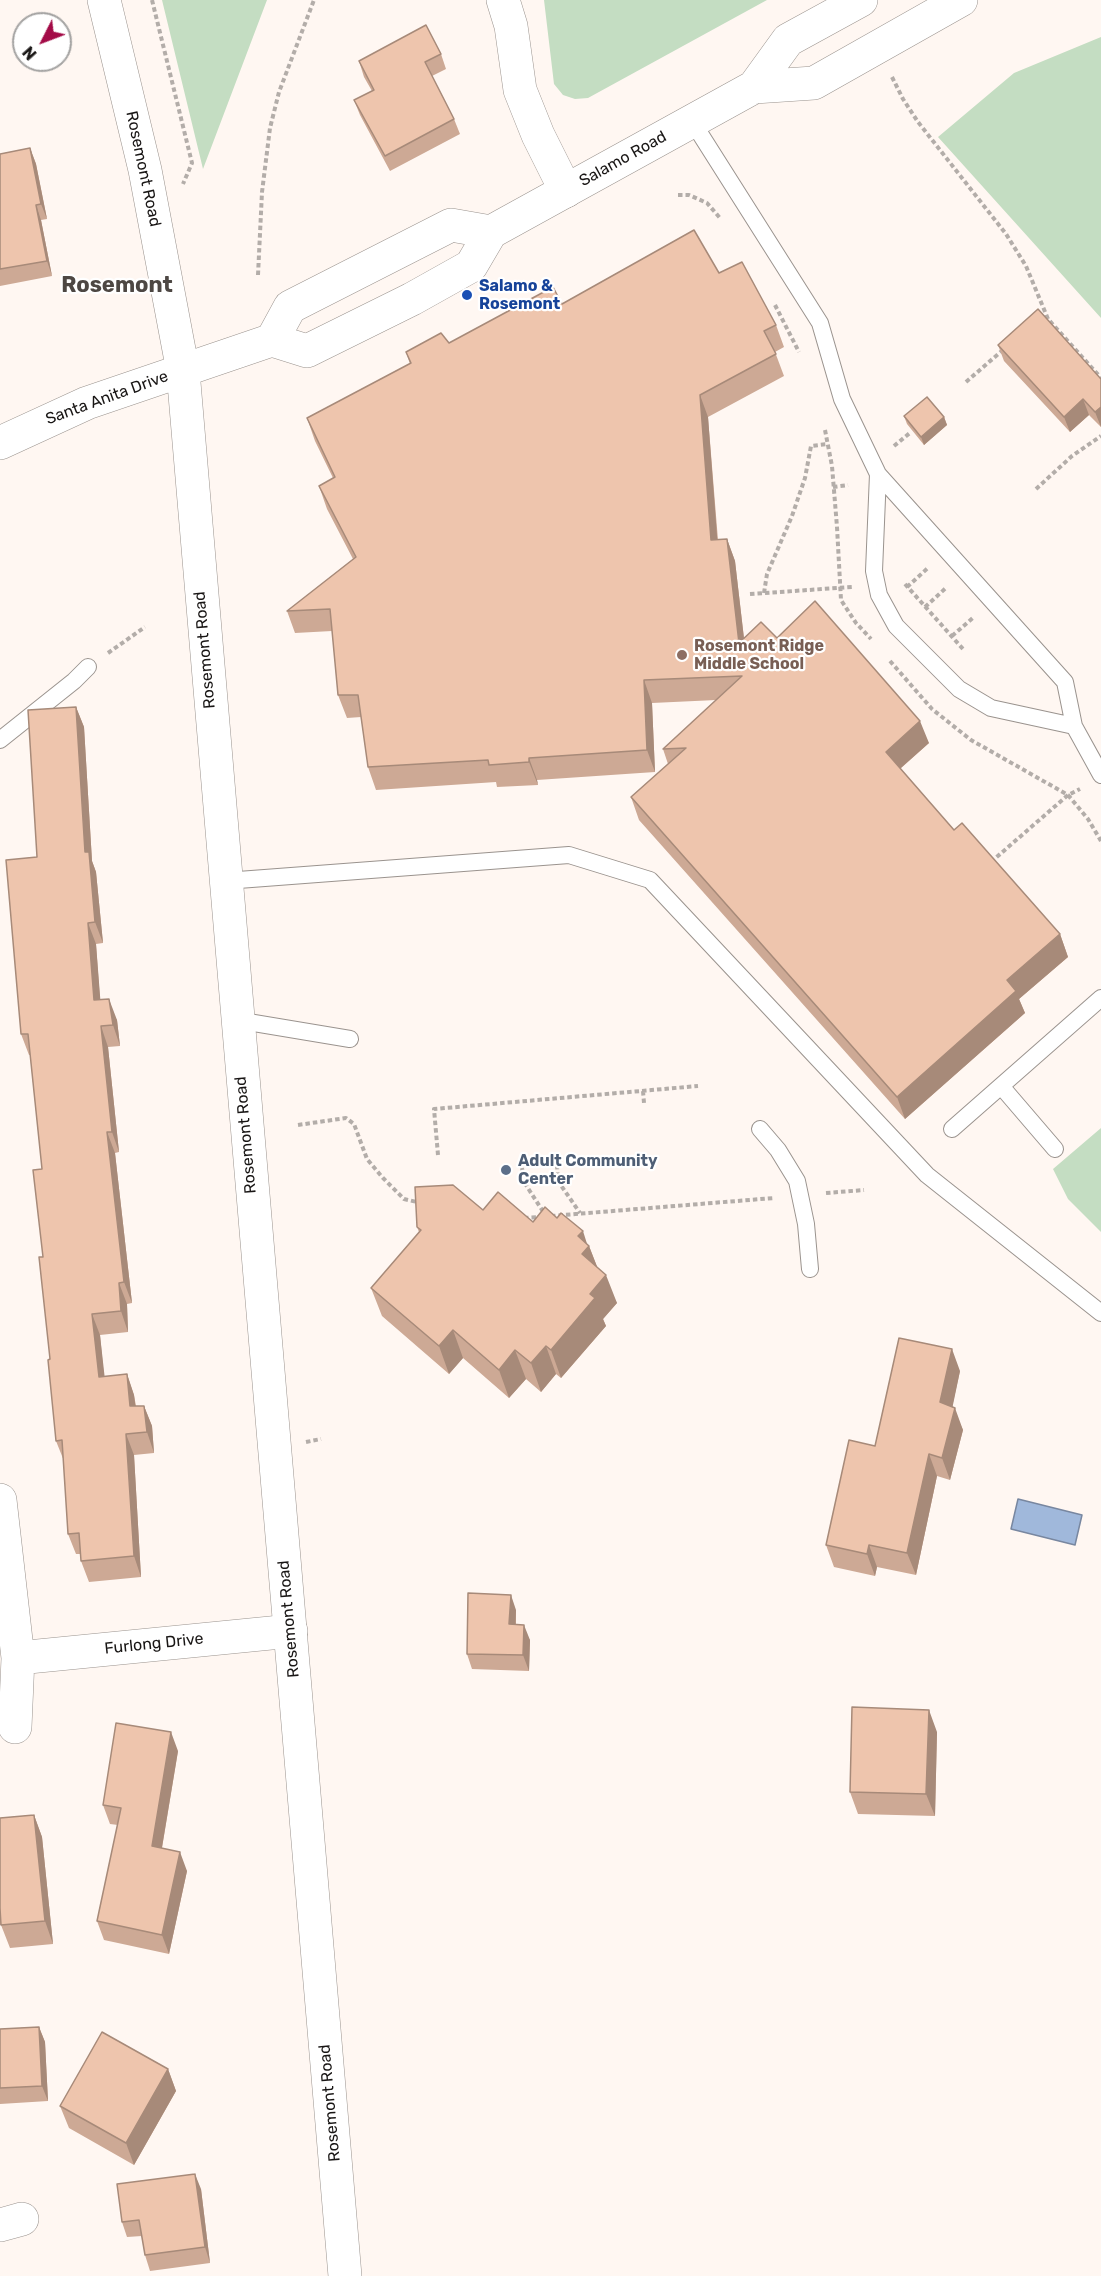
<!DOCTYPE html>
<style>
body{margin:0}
#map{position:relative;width:1101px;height:2276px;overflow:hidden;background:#fff7f2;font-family:Rubik,sans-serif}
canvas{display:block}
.north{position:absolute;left:12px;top:12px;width:60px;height:60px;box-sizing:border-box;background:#fff;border:2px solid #a3a2a1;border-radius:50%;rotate:228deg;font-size:16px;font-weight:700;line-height:24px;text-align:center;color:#191615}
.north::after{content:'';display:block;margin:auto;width:21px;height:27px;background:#a30b47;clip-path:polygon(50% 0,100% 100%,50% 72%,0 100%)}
</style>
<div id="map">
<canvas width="1101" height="2276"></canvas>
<div class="north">N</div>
</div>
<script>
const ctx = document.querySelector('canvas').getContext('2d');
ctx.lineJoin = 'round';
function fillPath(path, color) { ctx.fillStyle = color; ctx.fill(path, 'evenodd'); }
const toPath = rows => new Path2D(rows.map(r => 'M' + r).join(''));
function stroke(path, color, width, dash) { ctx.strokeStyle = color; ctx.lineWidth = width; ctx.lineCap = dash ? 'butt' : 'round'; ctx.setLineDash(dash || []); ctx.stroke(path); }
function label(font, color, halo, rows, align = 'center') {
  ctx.font = font + ' Rubik,sans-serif'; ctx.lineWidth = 4.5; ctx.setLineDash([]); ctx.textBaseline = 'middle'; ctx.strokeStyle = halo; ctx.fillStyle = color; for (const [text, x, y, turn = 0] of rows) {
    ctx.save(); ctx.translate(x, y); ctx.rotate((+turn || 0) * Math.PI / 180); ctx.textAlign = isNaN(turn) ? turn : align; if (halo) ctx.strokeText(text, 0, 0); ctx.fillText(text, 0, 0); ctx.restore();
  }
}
const green = toPath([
 [162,0,267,0,203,169],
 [544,0,767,0,588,98,575,99,563,95,554,84],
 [1101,37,1101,318,938,137,1014,73],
 [1101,1128,1101,1232,1068,1199,1053,1169]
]);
const water = toPath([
 [1018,1499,1082,1515,1075,1545,1011,1529,1018,1499]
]);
const path = toPath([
 [152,0,192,163,183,184],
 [892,77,903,99,918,122,1006,234,1026,266,1048,319,1101,378],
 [678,195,689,195,707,203,720,218],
 [258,275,262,192,270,128,279,92,314,0],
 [775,305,799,352],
 [966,382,1004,349],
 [825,430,832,466,837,527,841,600,856,623,871,639],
 [894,446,911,432],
 [833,487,848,485],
 [1036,489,1072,456,1101,436],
 [905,584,963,649],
 [907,587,929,567],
 [764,593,767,574,792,516,805,478,811,446,828,444],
 [750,594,852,587],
 [925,607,947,587],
 [952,636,974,617],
 [108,653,145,627],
 [890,661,932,709,971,740,1068,795,1088,819,1101,841],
 [991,862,1068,795,1080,789],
 [643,1091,644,1103],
 [298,1125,346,1118,354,1124,367,1159,383,1178,404,1199,421,1203],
 [438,1155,434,1109,698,1086],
 [557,1165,558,1181,580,1213],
 [522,1168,524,1182,544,1213],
 [826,1193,864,1190],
 [551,1216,774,1198],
 [524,1218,541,1217],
 [306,1442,321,1439]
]);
const lane = toPath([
 [692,121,820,323,842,399,878,474,1065,682,1074,726,1101,775],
 [878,474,874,571,879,595,896,626,959,689,991,708,1074,726],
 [0,740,74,681,88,667],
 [225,881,569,855,650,880,927,1175,1101,1313],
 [236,1020,350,1039],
 [1001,1086,1055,1149],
 [760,1129,778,1150,797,1181,806,1224,810,1269],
 [952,1129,1101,998]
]);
const street = toPath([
 [503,0,511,26,520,90,538,135,566,191],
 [0,1500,18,1658,15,1727],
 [18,1658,291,1631],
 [0,2225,22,2219]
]);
const secondary = toPath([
 [104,0,145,170,183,371,345,2276],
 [754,87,788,40,861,0],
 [272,340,290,307,451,225,491,232],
 [0,443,87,403,272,340,307,351,412,299,471,266,491,232,754,87,814,83,961,0]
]);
const wall = toPath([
 [441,54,446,69,432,76,454,119,460,134,390,171,360,115,354,100,372,91,364,77,359,61],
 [30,148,36,164,47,219,41,220,52,276,0,286,0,154],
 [719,273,776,325,784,347,775,352,784,376,708,417,718,540,727,539,735,561,744,638,777,638,929,743,900,769,954,830,1060,934,1068,957,1019,999,1025,1013,905,1119,639,820,631,797,668,764,663,749,716,700,652,703,655,772,537,780,538,785,497,787,496,782,376,790,368,767,361,717,347,718,338,695,332,631,295,633,287,611,353,559,327,509,319,486,333,478,315,441,307,418,410,364,406,352,449,343,562,304],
 [998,345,1101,379,1101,427,1089,415,1070,432,1004,361],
 [904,416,944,417,947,425,924,445,907,424],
 [76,707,84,727,92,861,96,872,103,943,96,944,100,1000,117,1020,120,1046,108,1047,119,1152,115,1153,132,1303,127,1304,128,1332,100,1335,104,1377,127,1374,134,1395,136,1406,144,1406,152,1426,154,1453,134,1455,141,1577,89,1582,81,1561,81,1554,76,1554,68,1534,64,1461,56,1441,43,1257,42,1169,30,1055,29,1055,21,1034,37,857],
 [483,1210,533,1222,587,1244,589,1246,597,1267,617,1303,603,1319,606,1326,561,1378,556,1374,541,1392,526,1379,509,1398,463,1358,449,1374,382,1316,371,1288,419,1232,417,1227],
 [960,1371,952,1407,963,1430,950,1480,937,1476,916,1575,877,1567,875,1576,834,1567,826,1545,875,1446],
 [516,1610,516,1625,530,1640,529,1671,472,1669,467,1654],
 [937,1732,935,1816,858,1814,850,1792],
 [178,1751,162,1848,187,1871,169,1954,104,1940,97,1921,118,1825,110,1824,103,1805],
 [34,1815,42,1837,53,1944,10,1948,1,1925,0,1925,0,1818],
 [39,2027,45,2042,48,2101,0,2104,0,2029],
 [168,2069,176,2091,134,2165,69,2128,60,2106],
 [201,2189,210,2263,150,2271,145,2255,142,2236,127,2237,122,2222]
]);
const shadedWall = toPath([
 [30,148,36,164,47,219,41,204],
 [36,205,41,220,52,276,47,261],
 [700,395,708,417,719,562,711,540],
 [1083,399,1089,415,1070,432,1064,417],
 [1101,407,1101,427,1095,412],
 [944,417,947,425,924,445,921,437],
 [727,539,735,561,747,665,739,643],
 [644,680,652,703,655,772,647,750],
 [76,707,84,727,92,861,96,872,103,943,95,922,85,852],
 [920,721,929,743,894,774,886,752],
 [529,758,537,780,538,785,529,762],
 [88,923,96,944,102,1021,94,1000],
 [1060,934,1068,957,1019,999,1025,1013,905,1119,897,1097,1007,980],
 [109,999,117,1020,120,1046,113,1025],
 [101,1026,108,1047,119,1152,112,1132],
 [107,1132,115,1153,132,1303,124,1282],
 [583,1231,588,1247,589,1246,600,1274,582,1254,578,1236],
 [606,1275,617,1303,603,1319,606,1326,561,1378,551,1350,590,1294],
 [119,1283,127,1304,128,1332,121,1311],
 [92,1314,100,1335,107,1398,99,1377],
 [453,1330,463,1358,449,1374,439,1346],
 [546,1346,556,1374,541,1392,531,1363],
 [952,1349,960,1371,949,1424,940,1402],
 [515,1350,526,1379,509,1398,499,1370],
 [127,1374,134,1395,138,1426,130,1406],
 [144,1406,152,1426,154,1453,147,1432],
 [955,1408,963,1430,950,1480,942,1458],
 [126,1434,134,1455,141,1577,134,1556],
 [929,1454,937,1476,916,1575,907,1553],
 [869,1545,877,1567,875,1576,867,1554],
 [511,1595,516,1610,515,1640,509,1624],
 [524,1625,530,1640,529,1671,523,1655],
 [929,1710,937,1732,935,1816,926,1794],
 [171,1732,178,1751,159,1865,152,1846],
 [34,1815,42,1837,53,1944,45,1921],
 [180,1852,187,1871,169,1954,162,1935],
 [39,2027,45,2042,48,2101,42,2086],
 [168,2069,176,2091,134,2165,126,2143],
 [195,2174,201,2189,210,2263,205,2247]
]);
const building = toPath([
 [426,25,441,54,425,62,454,119,385,156,354,100,374,90,359,61,426,25],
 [30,148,41,204,36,205,47,261,0,269,0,154,30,148],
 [694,230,719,273,742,262,776,325,764,331,776,354,700,395,711,540,727,539,739,643,761,622,777,638,815,601,920,721,886,752,954,830,962,823,1060,934,1007,980,1016,991,897,1097,631,797,686,748,663,749,742,676,644,680,647,750,529,758,529,762,489,765,488,760,368,767,358,695,338,695,330,609,287,611,356,557,319,486,335,477,307,418,411,363,406,352,441,333,449,343,553,287,562,304,694,230],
 [1038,309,1101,379,1101,407,1095,412,1083,399,1064,417,998,345,1038,309],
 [927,397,944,417,921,437,904,416,927,397],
 [76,707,85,852,89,852,95,922,88,923,94,1000,109,999,113,1025,101,1026,112,1132,107,1132,124,1282,119,1283,121,1311,92,1314,99,1377,127,1374,130,1406,144,1406,147,1432,126,1434,134,1556,81,1561,79,1533,68,1534,62,1440,56,1441,48,1360,50,1359,39,1257,43,1257,33,1170,42,1169,28,1034,21,1034,6,860,37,857,28,710,76,707],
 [453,1185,483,1210,498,1192,533,1222,545,1207,557,1218,561,1213,583,1231,578,1236,589,1246,582,1254,606,1275,590,1294,595,1298,551,1350,546,1346,531,1363,515,1350,499,1370,453,1330,439,1346,371,1288,421,1230,417,1227,415,1187,453,1185],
 [899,1338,952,1349,940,1402,955,1408,942,1458,929,1454,907,1553,869,1545,867,1554,826,1545,849,1440,875,1446,899,1338],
 [468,1593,511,1595,509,1624,524,1625,523,1655,467,1654,468,1593],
 [852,1707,929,1710,926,1794,850,1792,852,1707],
 [116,1723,171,1732,152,1846,180,1852,162,1935,97,1921,121,1808,103,1805,116,1723],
 [34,1815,45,1921,1,1925,0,1908,0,1818,34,1815],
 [39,2027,42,2086,0,2088,0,2029,39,2027],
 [102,2032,168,2069,126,2143,60,2106,102,2032],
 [195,2174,205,2247,145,2255,139,2220,122,2222,117,2184,195,2174]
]);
const markers = [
 [467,295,6,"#1a4fb4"],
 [682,655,6,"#8d6e63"],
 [506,1170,6,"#5c6f8a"]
];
const streetNames = [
 ["Salamo Road",623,159,-29],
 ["Rosemont Road",143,169,78],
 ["Santa Anita Drive",107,398,-20],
 ["Rosemont Road",205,650,-95],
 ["Rosemont Road",246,1135,-95],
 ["Rosemont Road",289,1619,-95],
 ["Furlong Drive",154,1644,-6],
 ["Rosemont Road",330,2103,-95]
];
const transitNames = [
 ["Salamo &",479,286],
 ["Rosemont",479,304]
];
const educationNames = [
 ["Rosemont Ridge",694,646],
 ["Middle School",694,664]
];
const serviceNames = [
 ["Adult Community",518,1161],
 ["Center",518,1179]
];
const districtNames = [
 ["Rosemont",117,286]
];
fillPath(green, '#c4ddc2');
fillPath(water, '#a0b8db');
stroke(water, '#7887a0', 1.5);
stroke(lane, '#9a938e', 18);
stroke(street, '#9a938e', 34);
stroke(secondary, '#9a938e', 34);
stroke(path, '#b3ada9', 4, [4.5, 3]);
stroke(lane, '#fff', 16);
stroke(street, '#fff', 33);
stroke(secondary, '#fff', 33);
fillPath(wall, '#cda995');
fillPath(shadedWall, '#a78a79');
fillPath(building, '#eec5ad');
stroke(building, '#a78a79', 1.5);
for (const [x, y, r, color] of markers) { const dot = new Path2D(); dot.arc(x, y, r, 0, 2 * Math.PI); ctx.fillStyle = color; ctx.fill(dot); stroke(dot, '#fff', 2); }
label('16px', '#191615', '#fff', streetNames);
label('bold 16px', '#164399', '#fff', transitNames, 'left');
label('bold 16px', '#785e54', '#fff', educationNames, 'left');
label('bold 16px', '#4e5e75', '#fff', serviceNames, 'left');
label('bold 22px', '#4d4743', '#fff', districtNames);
</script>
